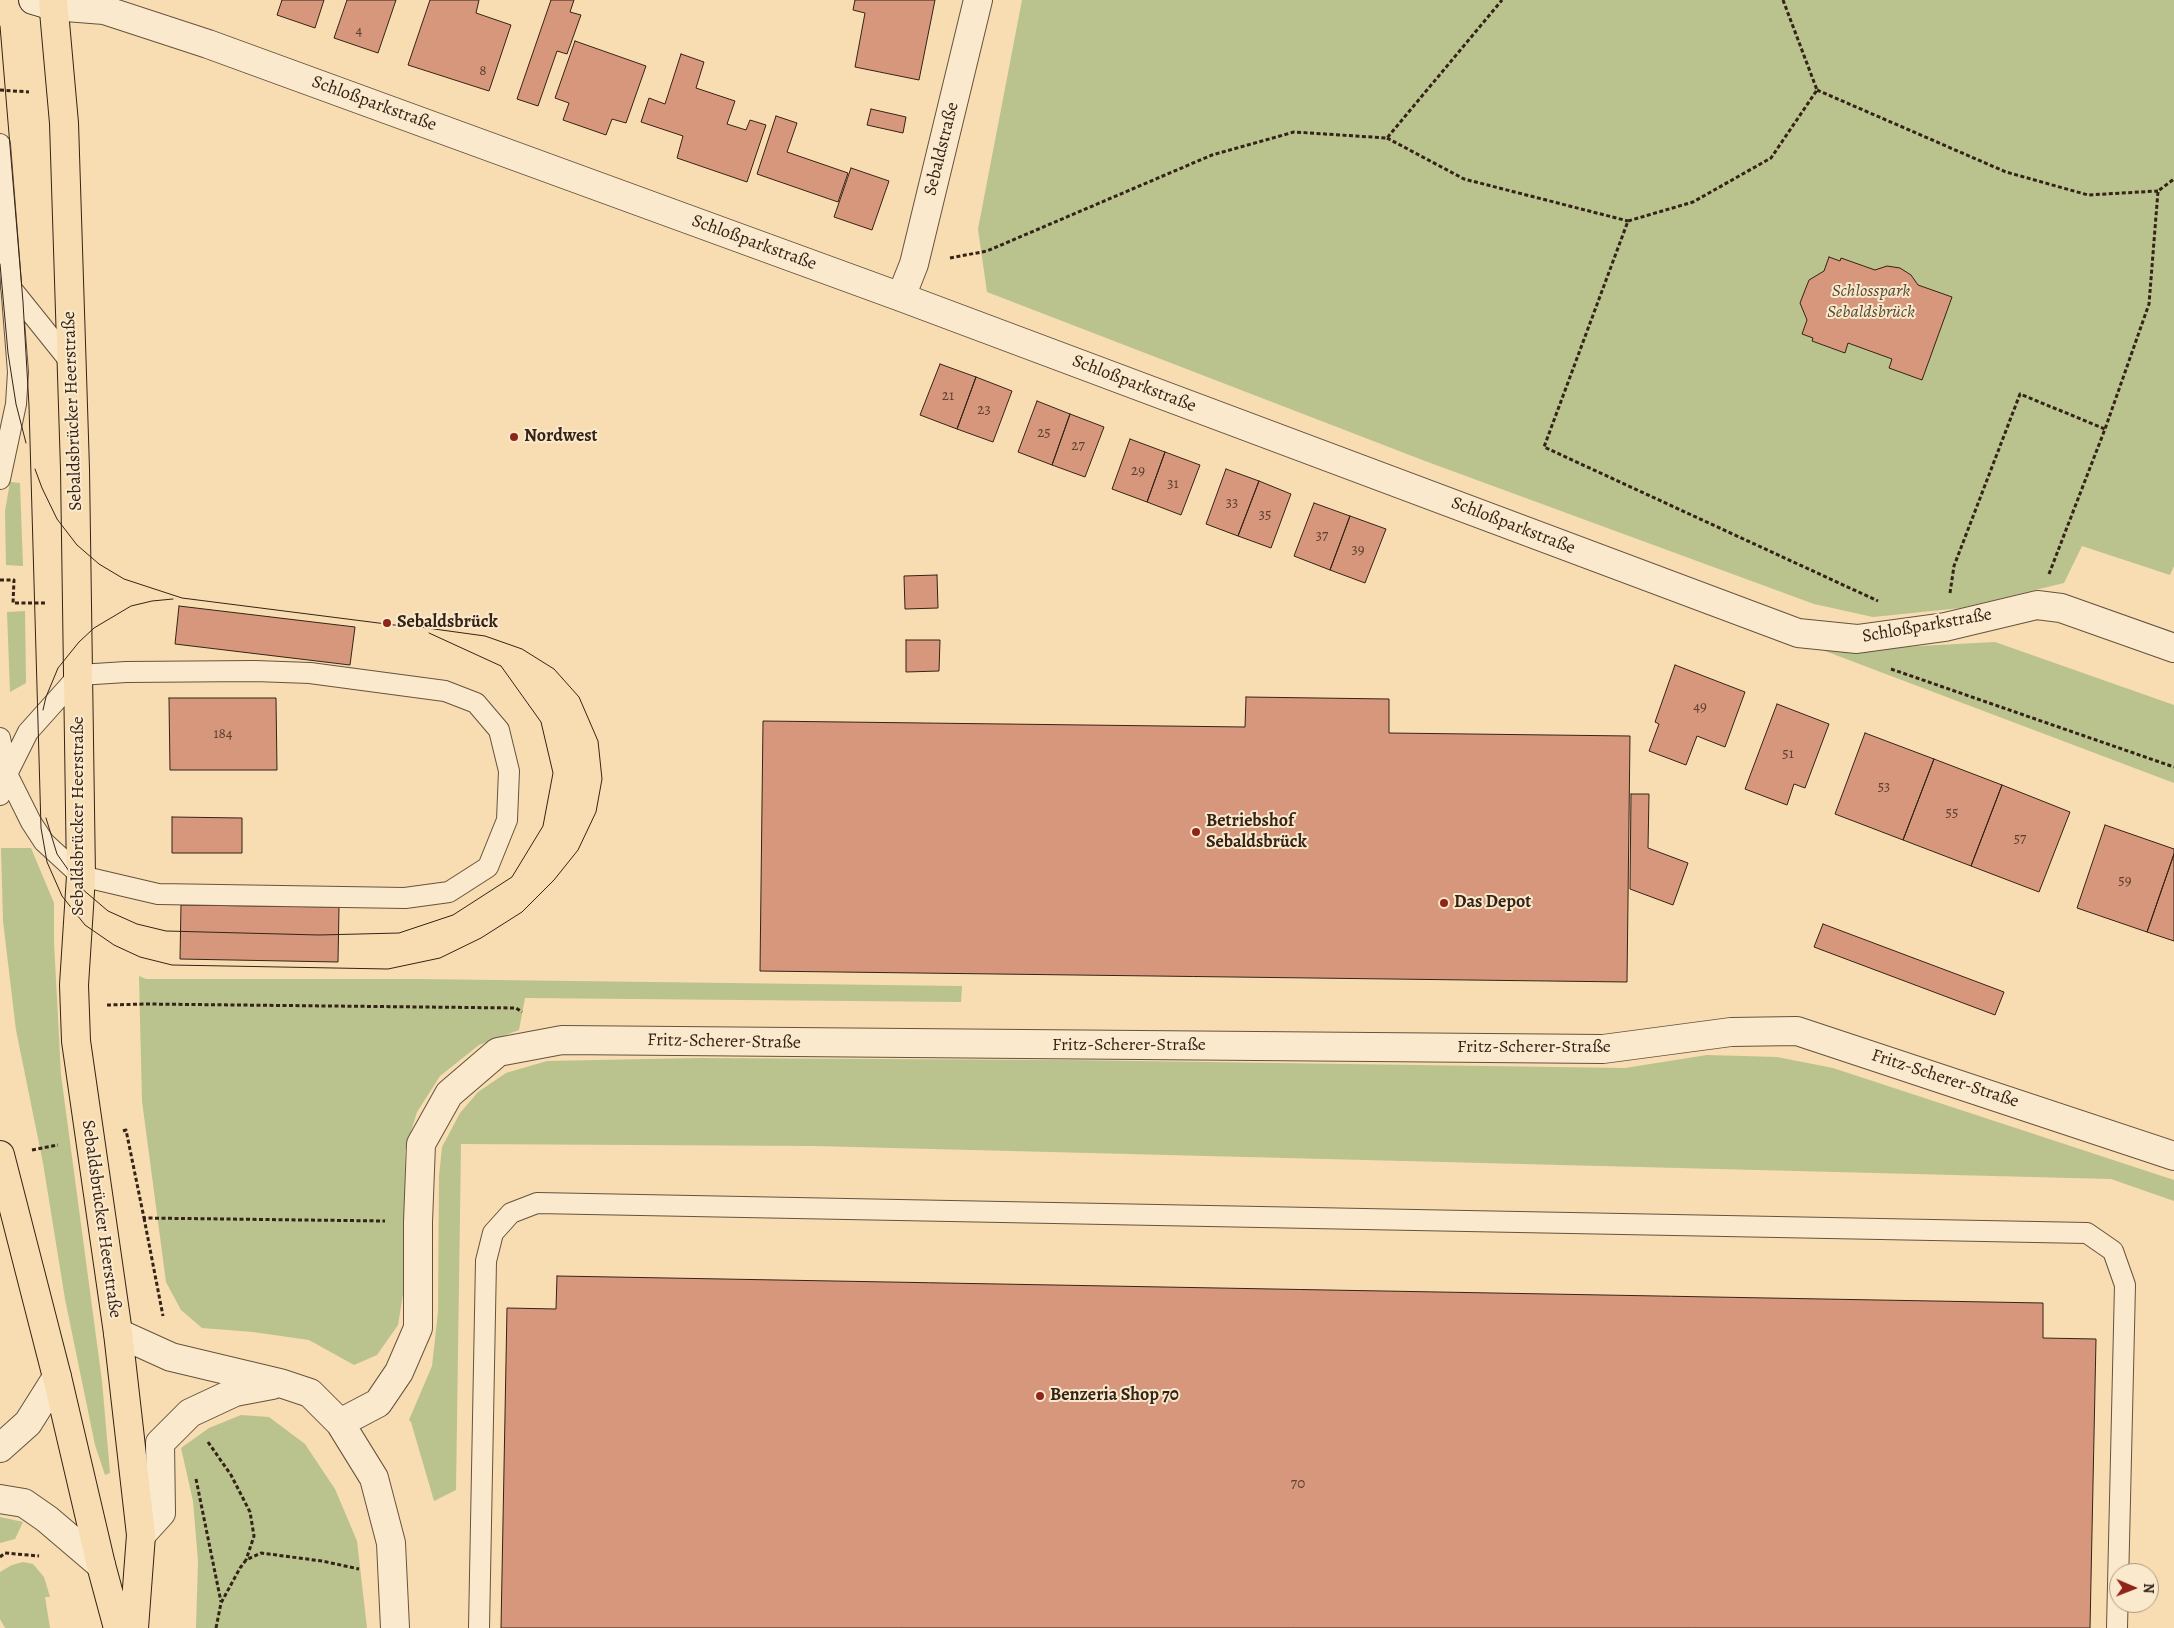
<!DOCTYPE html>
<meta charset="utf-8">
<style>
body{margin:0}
#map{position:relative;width:2174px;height:1628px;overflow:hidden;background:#f7ddb1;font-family:Alegreya,serif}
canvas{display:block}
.north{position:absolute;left:2109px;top:1563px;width:50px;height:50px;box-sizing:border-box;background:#fae9cc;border:1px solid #ab9a84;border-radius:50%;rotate:91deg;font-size:14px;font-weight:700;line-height:20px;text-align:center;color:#352317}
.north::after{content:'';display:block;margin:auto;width:18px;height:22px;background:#8f2418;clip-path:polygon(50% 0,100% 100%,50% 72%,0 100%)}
</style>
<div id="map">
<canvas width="2174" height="1628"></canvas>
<div class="north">N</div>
</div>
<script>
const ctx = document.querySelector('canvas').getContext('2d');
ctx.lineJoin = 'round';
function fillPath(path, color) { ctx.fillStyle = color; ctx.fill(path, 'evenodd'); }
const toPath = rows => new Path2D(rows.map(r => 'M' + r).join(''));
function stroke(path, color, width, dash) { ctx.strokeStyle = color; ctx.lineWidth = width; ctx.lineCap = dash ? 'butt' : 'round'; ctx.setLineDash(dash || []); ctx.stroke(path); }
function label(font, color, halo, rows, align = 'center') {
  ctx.font = font + ' Alegreya,serif'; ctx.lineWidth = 4; ctx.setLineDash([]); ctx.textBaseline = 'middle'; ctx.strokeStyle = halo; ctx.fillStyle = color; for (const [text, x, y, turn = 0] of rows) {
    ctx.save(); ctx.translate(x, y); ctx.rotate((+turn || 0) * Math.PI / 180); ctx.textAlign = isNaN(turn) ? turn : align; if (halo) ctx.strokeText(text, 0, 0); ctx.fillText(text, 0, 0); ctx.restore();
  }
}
const green = toPath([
 [1022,0,2174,0,2174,566,2170,575,2082,546,2064,583,1961,608,1873,617,1814,604,1425,461,987,292,978,229],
 [10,482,20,483,23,566,6,565,5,511],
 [25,611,26,683,10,692,7,612],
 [1995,642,2174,705,2174,783,1825,651],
 [1,848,31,848,54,903,54,942,61,1075,102,1381,110,1473,105,1475,95,1445,65,1299,43,1163,16,1030,3,921],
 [139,976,146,979,418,979,962,986,961,1002,525,998,519,1030,479,1045,440,1076,417,1112,405,1151,404,1288,398,1325,377,1355,354,1365,309,1340,253,1332,202,1328,181,1310,166,1282,142,1101],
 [1707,1055,1777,1057,1833,1068,2174,1180,2174,1201,2111,1179,815,1146,461,1144,456,1490,434,1501,411,1422,409,1420,432,1366,438,1312,439,1176,442,1147,460,1113,478,1092,506,1073,547,1061,699,1058,1068,1060,1625,1068],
 [241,1415,269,1417,305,1444,335,1489,357,1541,367,1628,196,1628,198,1561,193,1501,181,1448,209,1428],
 [0,1517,23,1522,15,1539,0,1543],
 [23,1562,33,1564,44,1577,50,1597,45,1597,50,1628,5,1628,0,1619,0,1572,12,1565]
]);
const building = toPath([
 [282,0,324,0,315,28,277,15,282,0],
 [347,0,396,0,378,53,334,38,347,0],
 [430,0,479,0,476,13,511,25,489,91,408,65,430,0],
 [551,0,574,0,570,12,581,15,567,54,557,51,538,106,517,99,551,0],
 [855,0,935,0,919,80,855,67,865,13,853,10,855,0],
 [575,41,646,66,626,123,612,119,606,135,563,120,569,103,555,98,575,41],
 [681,54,704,62,696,88,735,101,727,124,746,130,750,120,766,125,747,182,677,158,683,136,641,122,649,98,665,104,681,54],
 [871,109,906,117,903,133,867,125,871,109],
 [776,116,797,123,787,152,848,173,838,202,757,174,776,116],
 [851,168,889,181,872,230,834,217,851,168],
 [1829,257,1840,261,1841,258,1875,270,1887,266,1900,268,1911,275,1918,285,1952,297,1922,380,1889,368,1892,359,1848,343,1845,353,1812,341,1813,338,1802,334,1807,320,1800,303,1809,280,1824,271,1829,257],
 [940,364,976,377,957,429,920,415,940,364],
 [976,377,1012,391,993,442,957,429,976,377],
 [1037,401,1070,414,1052,465,1018,452,1037,401],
 [1070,414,1104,427,1085,477,1052,465,1070,414],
 [1130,439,1165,452,1147,502,1112,489,1130,439],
 [1165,452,1200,465,1181,515,1147,502,1165,452],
 [1226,469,1259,481,1238,536,1206,524,1226,469],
 [1259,481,1291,494,1271,548,1238,536,1259,481],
 [1314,503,1350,516,1330,570,1294,556,1314,503],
 [1350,516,1386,529,1365,583,1330,570,1350,516],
 [937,575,938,608,905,609,904,576,937,575],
 [179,606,355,627,350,665,175,644,179,606],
 [906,640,940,640,939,671,906,672,906,640],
 [1675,665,1745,692,1725,747,1697,736,1686,765,1649,751,1659,724,1655,722,1675,665],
 [1246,697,1389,699,1389,733,1630,736,1627,982,760,971,763,721,1245,727,1246,697],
 [169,698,276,698,277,770,170,770,169,698],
 [1777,704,1829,724,1805,788,1794,784,1787,805,1745,789,1777,704],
 [1865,733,1934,759,1903,840,1835,814,1865,733],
 [1934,759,2002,785,1971,866,1903,840,1934,759],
 [2002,785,2070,812,2039,892,1971,866,2002,785],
 [1631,794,1649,794,1648,848,1688,863,1673,905,1630,889,1631,794],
 [172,817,242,818,242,853,172,853,172,817],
 [2105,825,2174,849,2174,854,2147,932,2077,908,2105,825],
 [2174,854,2174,941,2147,932,2174,854],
 [181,905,339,907,338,962,180,959,181,905],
 [1823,924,2004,992,1995,1015,1814,947,1823,924],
 [557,1276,2043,1303,2043,1338,2096,1339,2090,1628,501,1628,507,1308,556,1309,557,1276]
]);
const path = toPath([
 [1783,0,1817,90,1771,158,1693,202,1628,221,1544,447,1878,601],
 [0,90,29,92],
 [1817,90,2006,172,2088,195,2158,191],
 [1387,138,1464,179,1628,221],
 [950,258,987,251,1212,155,1294,132,1387,138,1502,0],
 [2049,574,2105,429,2149,304,2158,191,2174,179],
 [0,580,14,580,13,603,45,603],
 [1950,593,1954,566,2020,394,2105,429],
 [1891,669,2174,767],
 [107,1005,145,1004,516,1008,522,1012],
 [123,1131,126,1130,144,1218,385,1221],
 [32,1150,58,1145],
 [144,1218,163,1316],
 [208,1442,231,1475,250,1512,254,1536,246,1560],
 [196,1479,221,1602],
 [0,1557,5,1553,39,1556],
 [216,1628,221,1603,240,1568,246,1560,261,1553,322,1561,359,1569]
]);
const lane = toPath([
 [0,144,18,372,16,404,0,479],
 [11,288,72,364],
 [0,738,7,774,31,822,44,842,81,876,158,894,405,898,449,892,488,867,507,820,509,771,499,730,476,703,445,691,310,673,255,671,126,672,79,675,28,732,7,774,0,795],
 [479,1628,486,1261,493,1233,511,1213,537,1203,2087,1233,2113,1251,2125,1285,2117,1628]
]);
const street = toPath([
 [53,6,104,10,208,44,901,297,1798,633,1857,639,1945,627,2037,605,2061,608,2174,648],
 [901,297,914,264,978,0],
 [118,1333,171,1357,280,1383,310,1393,340,1423,374,1478,391,1543,395,1628],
 [340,1423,378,1403,399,1372,418,1328,418,1222,421,1144,449,1094,498,1052,562,1040,1603,1049,1731,1032,1797,1031,2174,1156],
 [0,1448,28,1423,57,1377],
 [0,1499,24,1503,47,1519,101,1565],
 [141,1535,161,1513,160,1443,190,1413,235,1392,272,1385]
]);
const secondary = toPath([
 [33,0,53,6]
]);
const primary = toPath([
 [53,0,64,123,75,469,81,876,74,985,76,1041,118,1333,141,1535,134,1628],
 [0,1155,57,1377,101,1565,118,1628]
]);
const tram = toPath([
 [0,26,23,302,29,406,41,828,47,862,62,896,85,925,114,945,140,957,172,965,388,969,440,958,481,938,522,912,554,880,578,850,596,812,602,779,598,741,579,697,554,669,522,649,485,636,405,625],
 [0,264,8,353,16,404,26,443],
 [35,469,42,488,57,519,77,545,99,564,124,579,182,598,410,627],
 [43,710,46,697,58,668,79,642,94,628,131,606,152,601,173,599],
 [46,818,57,854,81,888,108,911,137,924,166,931,319,935,399,933,453,915,512,877,543,826,553,773,541,722,501,666,429,633]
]);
const markers = [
 [514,437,5,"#8f2418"],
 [387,623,5,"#8f2418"],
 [1196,832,5,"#8f2418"],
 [1444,903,5,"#8f2418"],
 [1040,1396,5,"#8f2418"]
];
const numberNames = [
 ["4",359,31],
 ["8",483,71],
 ["21",948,396],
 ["23",984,410],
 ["25",1044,433],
 ["27",1078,446],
 ["29",1138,471],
 ["31",1173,484],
 ["33",1232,503],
 ["35",1265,515],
 ["37",1322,536],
 ["39",1358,550],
 ["49",1700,707],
 ["184",223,734],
 ["51",1788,754],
 ["53",1884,787],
 ["55",1952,813],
 ["57",2020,839],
 ["59",2125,881],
 ["70",1298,1484]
];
const streetNames = [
 ["Schloßparkstraße",374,104,20],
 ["Sebaldstraße",942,149,-76],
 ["Schloßparkstraße",754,243,20],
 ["Schloßparkstraße",1134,384,21],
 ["Sebaldsbrücker Heerstraße",73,411,-92],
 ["Schloßparkstraße",1513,526,21],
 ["Schloßparkstraße",1927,626,-10],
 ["Sebaldsbrücker Heerstraße",79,816,-90],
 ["Fritz-Scherer-Straße",724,1042,1],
 ["Fritz-Scherer-Straße",1129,1046],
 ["Fritz-Scherer-Straße",1534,1048],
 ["Fritz-Scherer-Straße",1945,1079,18],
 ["Sebaldsbrücker Heerstraße",101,1219,82]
];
const parkNames = [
 ["Schlosspark",1871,292],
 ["Sebaldsbrück",1871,313]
];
const poiNames = [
 ["Nordwest",524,437],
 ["Sebaldsbrück",397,623],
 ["Betriebshof",1206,822],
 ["Sebaldsbrück",1206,843],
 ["Das Depot",1454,903],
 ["Benzeria Shop 70",1050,1396]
];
fillPath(green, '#bac28e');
fillPath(building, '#d6977c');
stroke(building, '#352317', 1);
stroke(lane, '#66523e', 22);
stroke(street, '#66523e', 30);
stroke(secondary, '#352317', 30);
stroke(primary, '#352317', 30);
stroke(path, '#352317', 3, [4, 2.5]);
stroke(lane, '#fae9cc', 20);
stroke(street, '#fae9cc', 28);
stroke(secondary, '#fae9cc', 28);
stroke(primary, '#f7ddb1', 28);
stroke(tram, '#352317', 1);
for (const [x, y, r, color] of markers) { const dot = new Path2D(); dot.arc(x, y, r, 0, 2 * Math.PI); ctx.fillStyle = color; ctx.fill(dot); stroke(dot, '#fae9cc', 2); }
label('15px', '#5d4030', null, numberNames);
label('18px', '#352317', '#fae9cc', streetNames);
label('italic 18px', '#564b35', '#fae9cc', parkNames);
label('bold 18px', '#352317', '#fae9cc', poiNames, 'left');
</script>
